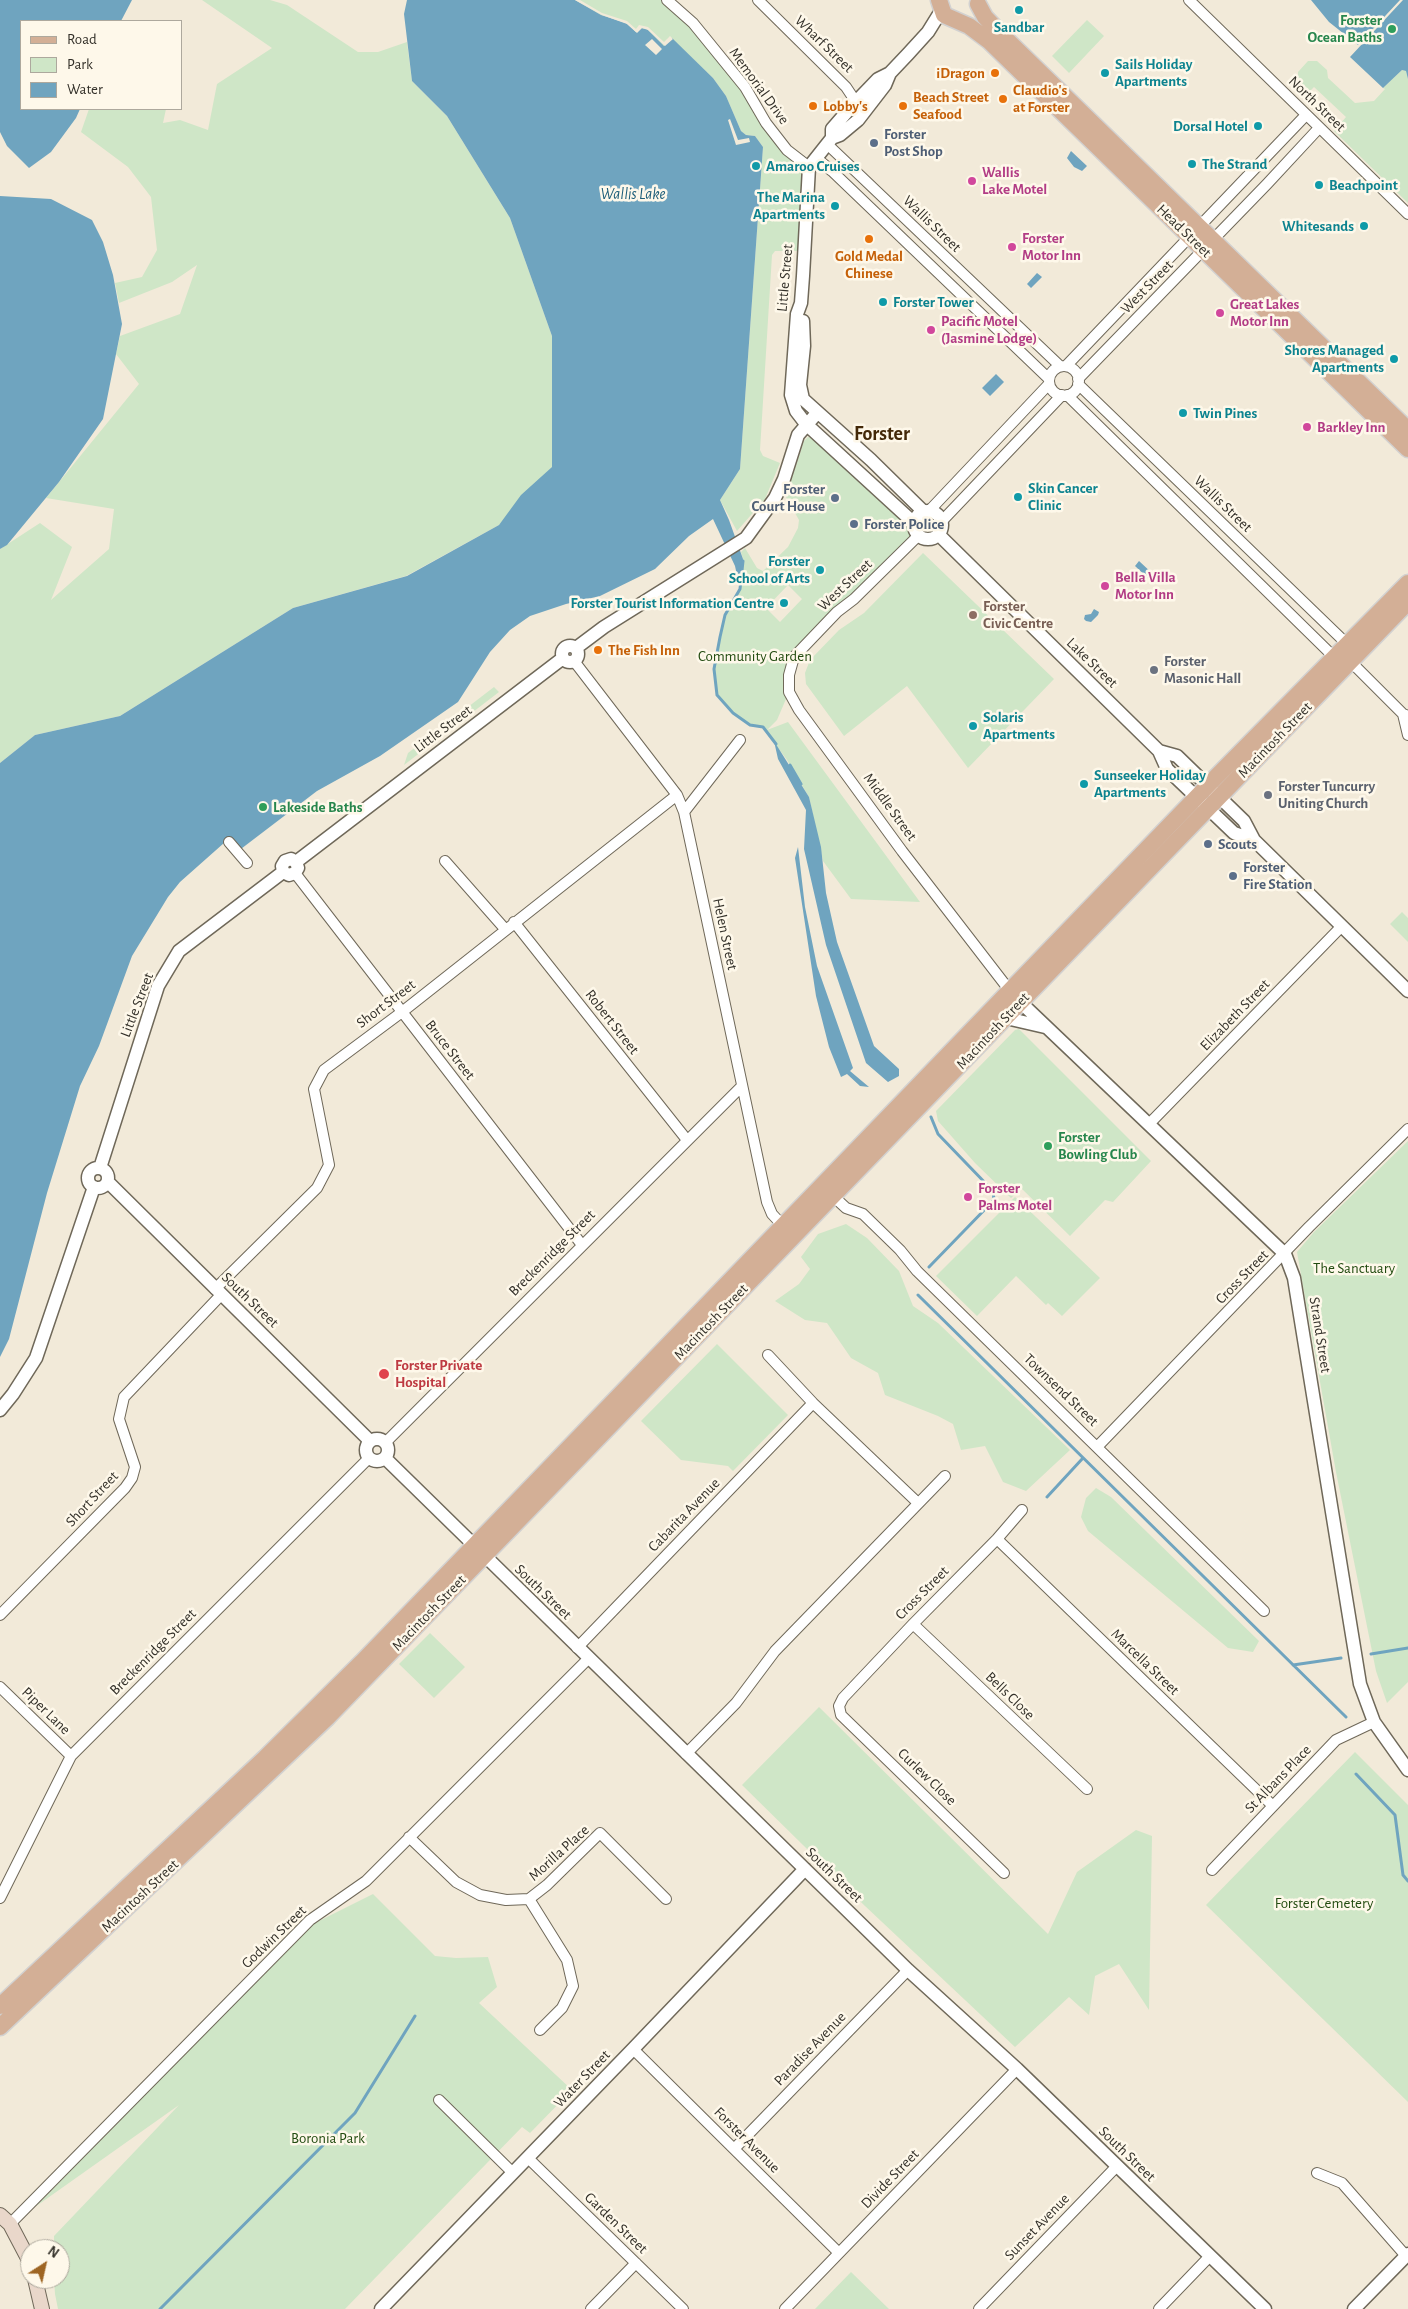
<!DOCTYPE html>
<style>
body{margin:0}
#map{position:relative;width:1408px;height:2309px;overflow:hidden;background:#f2ead9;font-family:"Alegreya Sans",sans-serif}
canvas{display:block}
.legend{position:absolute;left:20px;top:20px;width:162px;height:90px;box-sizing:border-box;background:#fef8ea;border:1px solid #ada89d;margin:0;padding:6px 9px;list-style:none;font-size:15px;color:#333029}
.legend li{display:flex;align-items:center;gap:10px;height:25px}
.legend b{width:25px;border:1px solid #ada89d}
.north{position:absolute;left:20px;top:2239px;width:50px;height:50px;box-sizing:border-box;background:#fef8ea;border:1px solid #ada89d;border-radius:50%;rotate:35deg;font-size:14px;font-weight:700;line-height:20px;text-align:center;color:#333029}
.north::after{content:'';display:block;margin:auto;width:18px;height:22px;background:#9e6523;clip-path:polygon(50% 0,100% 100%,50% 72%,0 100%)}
</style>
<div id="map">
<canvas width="1408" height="2309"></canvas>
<ul class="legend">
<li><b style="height:6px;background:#d3af96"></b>Road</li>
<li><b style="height:14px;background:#cfe6c7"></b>Park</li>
<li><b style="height:14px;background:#6fa4bf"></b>Water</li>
</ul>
<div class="north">N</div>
</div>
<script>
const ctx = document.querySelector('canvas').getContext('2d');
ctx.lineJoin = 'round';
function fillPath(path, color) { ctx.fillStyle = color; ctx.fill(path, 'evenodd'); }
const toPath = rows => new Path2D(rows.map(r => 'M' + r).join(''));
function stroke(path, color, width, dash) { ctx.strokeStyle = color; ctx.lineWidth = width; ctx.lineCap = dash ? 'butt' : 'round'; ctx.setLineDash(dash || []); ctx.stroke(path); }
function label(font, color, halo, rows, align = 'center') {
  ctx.font = font + ' "Alegreya Sans",sans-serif'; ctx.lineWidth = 5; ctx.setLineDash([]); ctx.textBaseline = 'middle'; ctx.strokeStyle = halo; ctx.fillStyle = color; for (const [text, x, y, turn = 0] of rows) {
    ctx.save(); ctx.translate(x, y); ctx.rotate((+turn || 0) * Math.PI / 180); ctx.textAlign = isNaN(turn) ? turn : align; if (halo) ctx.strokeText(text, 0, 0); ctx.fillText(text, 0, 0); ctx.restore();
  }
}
const green = toPath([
 [202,0,270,0,287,5,358,52,378,52,407,42,412,81,447,116,510,218,552,336,552,467,499,525,406,576,293,608,120,716,35,735,0,763,0,549,40,523,72,547,51,600,109,549,114,509,46,498,139,384,116,354,120,336,180,314,197,265,172,282,119,303,115,283,142,277,157,250,151,197,128,167,81,132,89,109,166,109,163,123,180,120,208,130,217,84,272,48],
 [575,0,667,0,681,11,766,123,809,167,805,251,775,251,772,255,760,450,763,456,780,463,765,499,737,531,720,500,740,469,763,147,755,136,746,135,741,131,726,96,713,78,672,39,664,46,636,32,626,23,601,15],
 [1087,20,1104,36,1069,73,1052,56],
 [1308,61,1317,61,1327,70,1328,78,1355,103,1374,101,1385,89,1383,88,1402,70,1406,71,1408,79,1408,203,1334,131,1346,117,1314,87,1309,92,1298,81,1298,72],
 [808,437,813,438,914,527,916,532,794,657,789,692,777,720,767,730,788,722,920,902,851,899,823,861,809,797,787,760,763,727,750,725,733,713,717,695,714,669,725,615,740,589,743,559,741,552,745,548,757,568,763,571,788,547,798,528,799,520,786,497,804,441],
 [788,585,802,599,780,622,766,608],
 [923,553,1054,679,968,768,907,686,844,736,806,684,805,673,810,660,839,630,864,613],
 [494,687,499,692,404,765,408,753],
 [1402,912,1408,918,1408,942,1390,924],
 [1019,1029,1151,1161,1113,1202,1105,1200,1070,1236,1021,1188,1011,1198,975,1163,938,1121,936,1111,1015,1030],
 [1408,1141,1408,1682,1387,1703,1376,1671,1336,1472,1297,1252,1314,1232],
 [1015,1197,1100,1278,1062,1316,1048,1303,1046,1305,1016,1276,977,1316,936,1276],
 [846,1224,867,1238,899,1271,913,1306,938,1323,1070,1450,1026,1491,1003,1482,985,1446,961,1450,953,1424,938,1416,885,1395,878,1373,851,1358,827,1323,805,1320,775,1301,799,1284,810,1269,801,1257,818,1234],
 [717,1344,788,1415,733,1471,728,1466,681,1460,641,1421],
 [1096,1488,1111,1497,1259,1641,1253,1652,1228,1648,1088,1531,1081,1517,1086,1498],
 [430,1633,465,1667,434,1698,399,1664],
 [819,1707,1048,1934,1077,1872,1136,1830,1152,1836,1149,2010,1119,1964,1095,1976,1089,2015,1069,1997,1015,2047,865,1906,742,1785],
 [1355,1752,1408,1805,1408,2102,1206,1905],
 [373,1894,435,1956,456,1958,488,1957,497,1987,479,2003,572,2090,530,2133,522,2127,345,2309,58,2309,55,2294,54,2279,60,2279,60,2249,54,2249,54,2236,179,2105,35,2207,313,1924],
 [851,2272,889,2309,815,2309]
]);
const water = toPath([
 [0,0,132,0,121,21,21,21,21,109,80,109,76,118,51,152,29,168,7,146,0,132],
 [407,0,575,0,601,15,626,23,636,32,640,28,647,29,664,46,672,38,713,78,726,96,741,131,746,135,755,136,763,147,740,469,720,500,729,520,743,559,740,589,735,566,713,519,689,536,655,569,600,596,566,604,530,616,510,630,490,652,458,702,380,756,317,791,233,855,224,843,180,882,168,897,132,956,99,1046,80,1086,47,1193,9,1339,0,1357,0,763,35,735,120,716,293,608,407,576,499,525,521,495,552,467,552,336,510,218,447,116,412,81,404,14],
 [1311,0,1400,0,1358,45,1329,22],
 [1403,0,1408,0,1408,79,1406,71,1402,70,1383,88,1350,57],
 [1071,151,1087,166,1082,171,1074,167,1067,158],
 [0,196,51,199,92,220,103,242,113,275,122,324,103,419,59,482,7,545,0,549],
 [1037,273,1042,277,1031,288,1027,284],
 [996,374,1004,382,990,396,982,388],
 [1139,561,1153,574,1149,579,1135,566],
 [1094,609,1099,612,1098,615,1091,622,1086,621,1084,619,1085,615,1091,614],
 [774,741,809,797,821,847,826,893,837,942,874,1046,899,1069,899,1076,888,1082,866,1063,826,945,804,849,806,810,778,759],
 [798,847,805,907,817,966,853,1068,850,1071,869,1087,860,1086,847,1074,841,1077,829,1047,816,996,795,858]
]);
const pier = toPath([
 [575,0,580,0,602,13,627,21,636,29,639,25,648,27,664,42,670,36,673,39,665,46,648,30,642,28,637,33,627,24,602,15],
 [652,39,662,49,656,55,645,45],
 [730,119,738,140,749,138,750,142,736,145,728,120]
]);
const stream = toPath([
 [743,561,740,589,725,615,720,637,714,669,717,695,733,713,750,725,763,727,776,744],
 [790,765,801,784],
 [929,1267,994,1200,993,1191,938,1134,931,1117],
 [918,1295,1346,1717],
 [1047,1497,1083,1458],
 [1371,1654,1408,1648],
 [1293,1665,1341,1658],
 [1356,1774,1395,1815,1403,1875,1408,1881],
 [160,2309,355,2113,415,2016]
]);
const minor = toPath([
 [667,0,693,23,745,87,766,123,787,150,809,167],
 [758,0,846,87,860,108],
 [1189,0,1408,214],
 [827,144,1060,366],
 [816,158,832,171,1049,379],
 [1066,366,1306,115],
 '1049 381a15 15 0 1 1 30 0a15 15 0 1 1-30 0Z',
 [1078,379,1267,184,1319,128],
 [1078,384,1348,645],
 [1067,395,1335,658],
 [929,511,1049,384],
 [941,522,1062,395],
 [919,535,854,599,837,612,794,657,789,675,789,692,799,710,902,851,1010,991],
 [574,661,677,795,684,812,767,1202,772,1214,786,1229],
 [1351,662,1403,714,1408,716],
 [1403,714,1408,735],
 [684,812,740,740],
 [229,842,247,863],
 [445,861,505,929],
 [295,873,582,1245],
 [514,922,687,1140],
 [1149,1124,1342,926],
 [833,1196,846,1208,863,1214,900,1250,917,1271,1264,1611],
 [215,1289,317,1188,329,1165,314,1089,324,1070,402,1012,677,795],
 [768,1355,813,1403,918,1503],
 [385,1443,742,1086],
 [1097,1447,1309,1227,1408,1129],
 [997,1539,1273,1806],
 [0,1615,125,1488,132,1478,135,1467,119,1419,124,1397,221,1295],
 [913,1624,1087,1789],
 [577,1648,813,1403],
 [0,1687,71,1756],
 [686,1754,736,1703,775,1651,945,1476],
 [409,1837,456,1882,480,1895,506,1900,529,1899,547,1885,600,1833,666,1899],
 [1212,1870,1336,1740,1374,1722],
 [1004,1873,841,1715,839,1706,843,1698,913,1624,997,1539,1022,1510],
 [0,1898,71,1756,369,1458],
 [529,1899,567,1960,573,1986,562,2008,540,2030],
 [633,2049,839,2253],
 [439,2100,513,2173],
 [734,2149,908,1970],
 [528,2158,683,2309],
 [1317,2173,1342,2183,1406,2256],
 [10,2224,310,1920,366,1881,588,1659],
 [591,2309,636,2263],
 [785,2309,1017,2069],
 [979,2309,1117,2166],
 [1159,2309,1210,2256]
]);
const tertiary = toPath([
 [890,73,885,85,858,120,840,135,832,138,809,167,803,276,801,303,797,314,791,395,796,411,806,424,914,523],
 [832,138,832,129,852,106,878,79,890,73,908,54,928,32,941,11],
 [803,321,804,346,800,385,803,399,871,460,924,512],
 '914 525a14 14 0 1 1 28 0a14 14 0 1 1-28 0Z',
 [938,534,1159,751,1167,769,1189,790,1234,833,1254,840],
 '562 654a8 8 0 1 1 16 0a8 8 0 1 1-16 0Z',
 [576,648,604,627,746,538,775,498,784,479,798,435,817,413],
 [1159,751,1177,756,1244,821,1254,840,1408,991],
 [296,862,563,658],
 [283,872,289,875,295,873,298,868,296,862],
 [283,872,282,866,285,861,291,859,296,862],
 [1015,997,1285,1254,1294,1278,1360,1684,1374,1722,1408,1770],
 [1006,1018,1045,1027],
 '88 1178a10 10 0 1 1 20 0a10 10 0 1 1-20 0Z',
 [100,1168,158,986,179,951,283,872],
 [108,1182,370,1441],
 [0,1410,13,1394,36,1358,94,1187],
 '366 1450a11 11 0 1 1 22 0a11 11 0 1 1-22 0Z',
 [385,1458,908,1970,1017,2069,1265,2309],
 [381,2309,633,2049,805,1869],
 [1354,2309,1408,2254]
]);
const secondary = toPath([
 [0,2215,10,2224,30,2262],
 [35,2279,42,2309]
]);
const primary = toPath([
 [939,0,944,15,969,26,989,41,1408,449],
 [978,4,985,17,1008,41,1408,430],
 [0,2006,265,1758,362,1662,1216,777,1408,583],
 [0,2027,328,1717,1408,602]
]);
const markers = [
 [1019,10,5,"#0f9aa8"],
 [1392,29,5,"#2e9e5b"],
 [995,73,5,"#e8710a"],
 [1105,73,5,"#0f9aa8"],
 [1003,99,5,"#e8710a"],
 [813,106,5,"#e8710a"],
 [903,106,5,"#e8710a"],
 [1258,126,5,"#0f9aa8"],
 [874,143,5,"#5c6f8a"],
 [1192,164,5,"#0f9aa8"],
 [756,166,5,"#0f9aa8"],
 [972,181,5,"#d1479c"],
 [1319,185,5,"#0f9aa8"],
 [835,206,5,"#0f9aa8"],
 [1364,226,5,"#0f9aa8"],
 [869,239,5,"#e8710a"],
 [1012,247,5,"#d1479c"],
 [883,302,5,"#0f9aa8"],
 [1220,313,5,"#d1479c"],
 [931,330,5,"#d1479c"],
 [1394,359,5,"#0f9aa8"],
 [1183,413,5,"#0f9aa8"],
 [1307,427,5,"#d1479c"],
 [1018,497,5,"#0f9aa8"],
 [835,498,5,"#5c6f8a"],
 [854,524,5,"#5c6f8a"],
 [820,570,5,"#0f9aa8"],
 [1105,586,5,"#d1479c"],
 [784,603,5,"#0f9aa8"],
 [973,615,5,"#8d6e63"],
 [598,650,5,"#e8710a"],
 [1154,670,5,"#6b7280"],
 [973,726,5,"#0f9aa8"],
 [1084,784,5,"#0f9aa8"],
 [1268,795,5,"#6b7280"],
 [263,807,5,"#2e9e5b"],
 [1208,844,5,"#5c6f8a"],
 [1233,876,5,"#5c6f8a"],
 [1048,1146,5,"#2e9e5b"],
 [968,1197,5,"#d1479c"],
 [384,1374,6,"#e0444e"]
];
const leisureNames = [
 ["Forster",1382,20,"right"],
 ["Ocean Baths",1382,37,"right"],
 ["Lakeside Baths",273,807],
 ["Forster",1058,1137],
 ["Bowling Club",1058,1154]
];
const cultureNames = [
 ["Sandbar",1019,27,"center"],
 ["Sails Holiday",1115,64],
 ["Apartments",1115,81],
 ["Dorsal Hotel",1248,126,"right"],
 ["The Strand",1202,164],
 ["Amaroo Cruises",766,166],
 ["Beachpoint",1329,185],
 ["The Marina",825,197,"right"],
 ["Apartments",825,214,"right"],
 ["Whitesands",1354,226,"right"],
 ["Forster Tower",893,302],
 ["Shores Managed",1384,350,"right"],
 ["Apartments",1384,367,"right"],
 ["Twin Pines",1193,413],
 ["Skin Cancer",1028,488],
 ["Clinic",1028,505],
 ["Forster",810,561,"right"],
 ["School of Arts",810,578,"right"],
 ["Forster Tourist Information Centre",774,603,"right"],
 ["Solaris",983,717],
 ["Apartments",983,734],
 ["Sunseeker Holiday",1094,775],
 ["Apartments",1094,792]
];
const streetNames = [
 ["Wharf Street",824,44,44],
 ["Memorial Drive",759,86,54],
 ["North Street",1317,104,44],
 ["Wallis Street",932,224,44],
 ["Head Street",1184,231,44],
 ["Little Street",785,278,-85],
 ["West Street",1147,287,-46],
 ["Wallis Street",1223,504,44],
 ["West Street",845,585,-43],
 ["Lake Street",1092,663,44],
 ["Little Street",443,729,-37],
 ["Macintosh Street",1275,740,-46],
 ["Middle Street",890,807,54],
 ["Helen Street",725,934,78],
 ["Short Street",386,1004,-37],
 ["Little Street",137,1005,-69],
 ["Elizabeth Street",1235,1015,-46],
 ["Robert Street",612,1022,52],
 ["Macintosh Street",993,1031,-47],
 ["Bruce Street",450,1050,52],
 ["Breckenridge Street",552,1253,-45],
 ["Cross Street",1242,1277,-46],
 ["South Street",250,1300,44],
 ["Macintosh Street",711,1322,-46],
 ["Strand Street",1320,1335,81],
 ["Townsend Street",1061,1390,44],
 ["Short Street",92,1499,-47],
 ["Cabarita Avenue",684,1515,-46],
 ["South Street",543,1592,44],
 ["Cross Street",922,1593,-45],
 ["Macintosh Street",429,1613,-46],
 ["Breckenridge Street",153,1652,-45],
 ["Marcella Street",1145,1662,44],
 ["Bells Close",1010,1696,44],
 ["Piper Lane",46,1711,44],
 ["Curlew Close",927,1777,44],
 ["St Albans Place",1278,1779,-46],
 ["Morilla Place",559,1853,-42],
 ["South Street",834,1875,44],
 ["Macintosh Street",140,1896,-43],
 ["Godwin Street",274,1937,-44],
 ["Paradise Avenue",810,2049,-46],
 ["Water Street",582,2079,-46],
 ["Forster Avenue",747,2140,45],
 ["South Street",1127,2154,44],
 ["Divide Street",890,2179,-46],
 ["Garden Street",616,2223,44],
 ["Sunset Avenue",1037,2227,-46]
];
const foodNames = [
 ["iDragon",985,73,"right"],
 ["Claudio's",1013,90],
 ["at Forster",1013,107],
 ["Beach Street",913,97],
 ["Seafood",913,114],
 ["Lobby's",823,106],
 ["Gold Medal",869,256,"center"],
 ["Chinese",869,273,"center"],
 ["The Fish Inn",608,650]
];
const serviceNames = [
 ["Forster",884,134],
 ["Post Shop",884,151],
 ["Forster",825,489,"right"],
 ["Court House",825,506,"right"],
 ["Forster Police",864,524],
 ["Scouts",1218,844],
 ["Forster",1243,867],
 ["Fire Station",1243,884]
];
const hotelNames = [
 ["Wallis",982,172],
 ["Lake Motel",982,189],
 ["Forster",1022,238],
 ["Motor Inn",1022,255],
 ["Great Lakes",1230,304],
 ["Motor Inn",1230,321],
 ["Pacific Motel",941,321],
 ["(Jasmine Lodge)",941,338],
 ["Barkley Inn",1317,427],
 ["Bella Villa",1115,577],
 ["Motor Inn",1115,594],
 ["Forster",978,1188],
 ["Palms Motel",978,1205]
];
const educationNames = [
 ["Forster",983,606],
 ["Civic Centre",983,623]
];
const parkNames = [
 ["Community Garden",755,656],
 ["The Sanctuary",1354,1268],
 ["Forster Cemetery",1324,1903],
 ["Boronia Park",328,2138]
];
const worshipNames = [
 ["Forster",1164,661],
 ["Masonic Hall",1164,678],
 ["Forster Tuncurry",1278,786],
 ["Uniting Church",1278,803]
];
const healthNames = [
 ["Forster Private",395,1365],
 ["Hospital",395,1382]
];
const waterNames = [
 ["Wallis Lake",633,194]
];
const districtNames = [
 ["Forster",882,434]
];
fillPath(green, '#cfe6c7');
fillPath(water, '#6fa4bf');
fillPath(pier, '#f2ead9');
stroke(stream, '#6fa4bf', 3);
stroke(minor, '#6f6859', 12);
stroke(tertiary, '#6f6859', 15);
stroke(secondary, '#6f6859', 16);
stroke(primary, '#d2d1d0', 19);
stroke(minor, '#fff', 10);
stroke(tertiary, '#fff', 12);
stroke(secondary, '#e9d7ca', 14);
stroke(primary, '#d3af96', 16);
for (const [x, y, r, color] of markers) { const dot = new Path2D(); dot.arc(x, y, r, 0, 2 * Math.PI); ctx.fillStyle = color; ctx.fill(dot); stroke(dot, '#fef8ea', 2); }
label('bold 15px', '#27864d', '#fef8ea', leisureNames, 'left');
label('bold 15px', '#0d838f', '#fef8ea', cultureNames, 'left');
label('15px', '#333029', '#fef8ea', streetNames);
label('bold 15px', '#c56008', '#fef8ea', foodNames, 'left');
label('bold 15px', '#4e5e75', '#fef8ea', serviceNames, 'left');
label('bold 15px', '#b23c85', '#fef8ea', hotelNames, 'left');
label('bold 15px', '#785e54', '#fef8ea', educationNames, 'left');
label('15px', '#224b10', '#fef8ea', parkNames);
label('bold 15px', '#5b616d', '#fef8ea', worshipNames, 'left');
label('bold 15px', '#be3a42', '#fef8ea', healthNames, 'left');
label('italic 16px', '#1c5d79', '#fef8ea', waterNames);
label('bold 20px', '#432808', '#fef8ea', districtNames);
</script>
